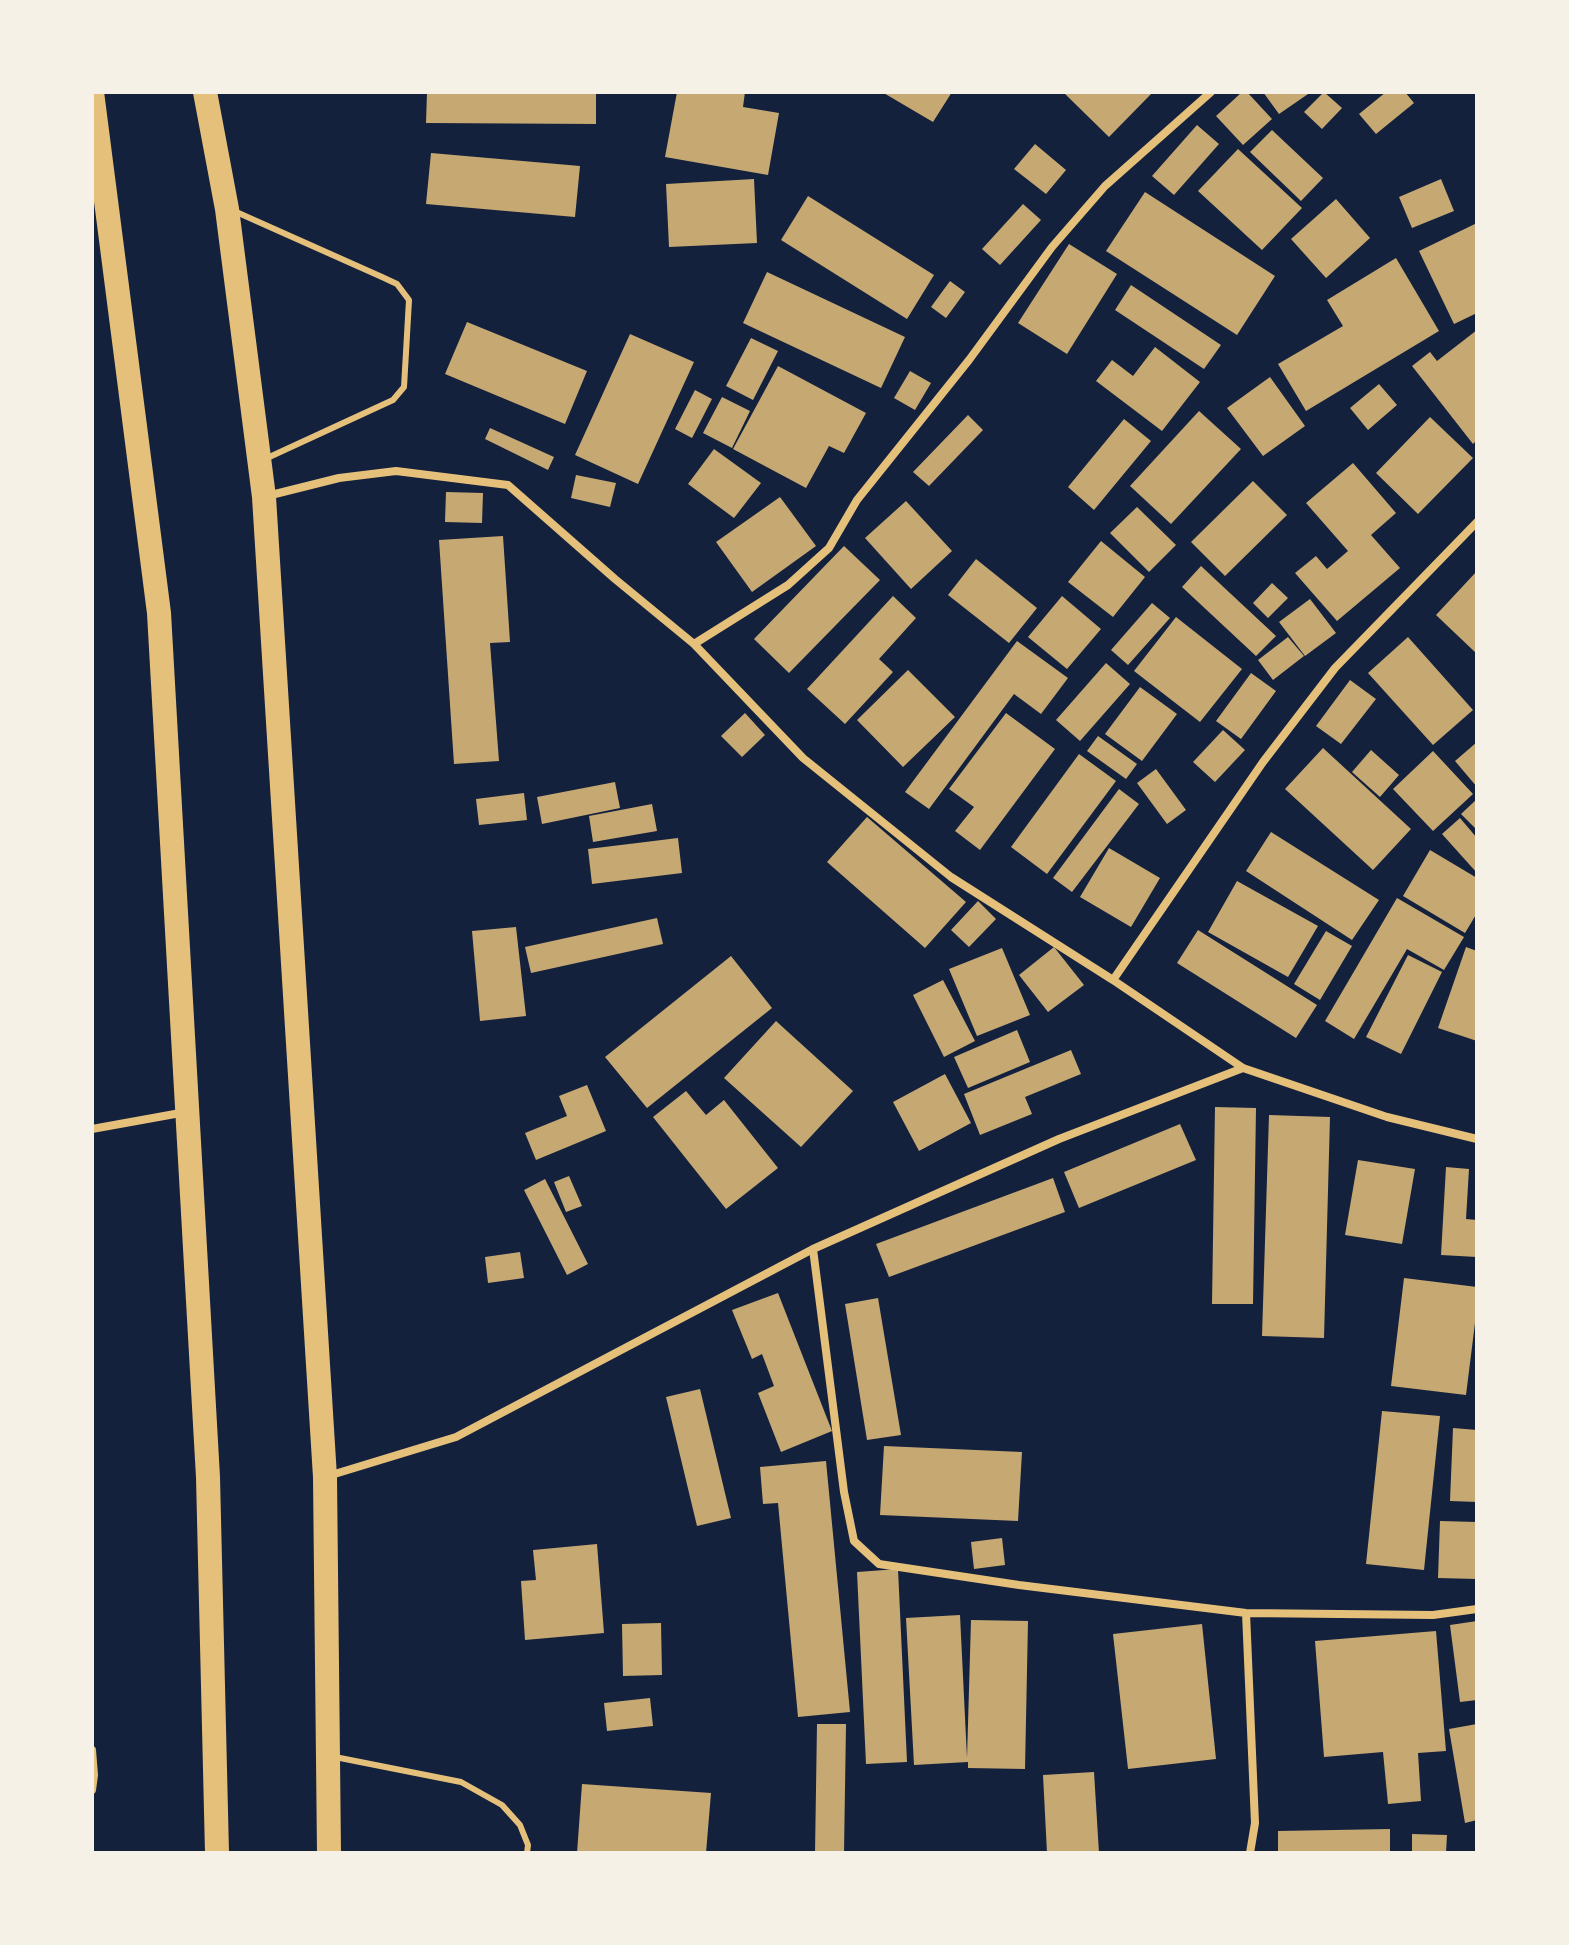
<!DOCTYPE html>
<style>
body{margin:0}
#map{position:relative;width:1569px;height:1945px;overflow:hidden;background:#14213d;font-family:Helvetica,sans-serif}
canvas{display:block}
.frame{position:absolute;inset:0;border:94px solid #f6f1e7;pointer-events:none}
</style>
<div id="map">
<canvas width="1569" height="1945"></canvas>
<div class="frame"></div>
</div>
<script>
const ctx = document.querySelector('canvas').getContext('2d');
ctx.lineJoin = 'round';
function fillPath(path, color) { ctx.fillStyle = color; ctx.fill(path, 'evenodd'); }
const toPath = rows => new Path2D(rows.map(r => 'M' + r).join(''));
function stroke(path, color, width, dash) { ctx.strokeStyle = color; ctx.lineWidth = width; ctx.lineCap = dash ? 'butt' : 'round'; ctx.setLineDash(dash || []); ctx.stroke(path); }
const building = toPath([
 [427,92,596,92,596,124,426,123],
 [677,92,745,92,743,107,779,113,768,175,665,157],
 [882,92,952,92,933,122],
 [1063,92,1153,92,1109,137],
 [1242,92,1247,92,1272,119,1243,145,1216,116],
 [1263,92,1311,92,1279,114],
 [1324,92,1342,108,1322,129,1304,112],
 [1386,92,1405,92,1414,103,1376,134,1359,114],
 [1197,125,1219,144,1174,195,1152,176],
 [1272,130,1323,178,1301,201,1250,152],
 [1035,144,1066,170,1046,194,1014,169],
 [1238,149,1302,208,1262,250,1198,191],
 [431,153,580,166,575,217,426,204],
 [754,179,757,243,669,247,666,184],
 [1441,179,1454,211,1412,228,1399,197],
 [1145,192,1275,276,1237,335,1106,251],
 [808,196,934,275,907,319,781,240],
 [1336,199,1370,238,1326,278,1291,239],
 [1023,204,1041,220,1000,265,982,249],
 [1477,223,1477,313,1454,324,1419,251],
 [1069,244,1117,274,1067,354,1018,323],
 [1396,258,1439,331,1306,411,1278,364,1343,326,1327,300],
 [767,272,905,337,881,388,743,323],
 [950,281,965,292,946,318,931,307],
 [1131,285,1221,345,1204,369,1115,310],
 [467,322,587,371,565,424,445,374],
 [1477,330,1477,440,1473,444,1412,366,1430,352,1437,361],
 [630,334,694,362,638,484,575,455],
 [751,338,778,351,753,400,726,386],
 [1155,347,1200,382,1162,431,1096,381,1112,360,1133,376],
 [778,366,866,413,844,453,829,446,806,488,733,449],
 [910,371,931,383,915,410,894,398],
 [1270,377,1305,426,1263,456,1227,408],
 [1379,384,1397,405,1368,430,1350,408],
 [695,390,712,399,692,438,675,429],
 [722,397,750,411,732,448,703,433],
 [1199,411,1241,449,1171,524,1130,486],
 [968,415,983,430,929,486,913,472],
 [1430,417,1473,458,1418,514,1376,473],
 [1124,419,1151,441,1094,510,1068,487],
 [490,428,554,457,548,470,485,439],
 [714,449,761,483,734,518,688,484],
 [1353,463,1396,513,1371,535,1400,568,1337,621,1295,573,1316,556,1327,569,1348,551,1306,503],
 [576,475,616,483,610,507,571,498],
 [1253,481,1287,515,1225,576,1191,542],
 [446,492,483,493,482,523,445,522],
 [780,497,816,546,752,592,716,542],
 [906,501,952,551,911,589,865,538],
 [1137,507,1176,545,1149,572,1110,533],
 [503,536,510,642,490,643,499,761,454,764,439,540],
 [1101,541,1145,577,1113,617,1068,582],
 [844,546,880,580,789,673,754,639],
 [976,559,1037,608,1009,643,948,595],
 [1201,566,1276,636,1256,656,1182,587],
 [1477,571,1477,654,1436,615],
 [1272,583,1288,598,1268,618,1253,603],
 [893,596,916,618,879,659,893,672,845,724,807,689],
 [1062,596,1101,629,1067,669,1028,637],
 [1310,599,1336,633,1305,656,1279,622],
 [1152,603,1170,618,1128,665,1111,650],
 [1176,617,1242,669,1200,722,1134,671],
 [1288,637,1304,656,1273,680,1258,660],
 [1408,637,1473,710,1433,745,1368,673],
 [1017,641,1068,678,1041,714,1014,694,929,809,905,792],
 [1106,663,1130,684,1080,741,1056,720],
 [908,670,955,717,903,767,857,720],
 [1251,673,1276,691,1241,739,1216,721],
 [1350,680,1376,699,1341,744,1316,726],
 [1140,687,1177,714,1142,761,1105,734],
 [745,713,765,735,742,757,721,736],
 [1006,713,1055,749,980,850,955,831,974,807,949,789],
 [1223,730,1245,750,1215,782,1193,762],
 [1098,736,1137,764,1126,779,1087,751],
 [1477,742,1477,787,1455,761],
 [1323,748,1411,829,1373,870,1285,789],
 [1371,750,1399,775,1380,797,1352,772],
 [1433,751,1473,794,1433,831,1393,789],
 [1079,754,1116,781,1047,874,1011,847],
 [1156,769,1186,810,1167,824,1137,783],
 [615,782,620,808,542,824,537,797],
 [1119,789,1139,804,1072,892,1053,878],
 [524,793,527,820,479,825,476,799],
 [1477,799,1477,830,1461,814],
 [652,804,657,831,593,842,589,816],
 [867,817,966,902,925,948,827,862],
 [1460,818,1477,838,1477,873,1442,834],
 [1271,832,1379,900,1352,940,1246,871],
 [678,838,682,873,592,884,588,849],
 [1109,848,1160,878,1131,927,1080,897],
 [1430,850,1477,878,1477,913,1465,933,1403,896],
 [1237,881,1318,926,1288,977,1208,932],
 [1397,898,1464,937,1444,970,1407,949,1354,1039,1325,1021],
 [978,901,996,919,969,947,951,930],
 [657,918,663,944,531,973,525,947],
 [516,927,526,1016,480,1021,472,931],
 [1198,930,1317,1005,1296,1038,1177,963],
 [1326,931,1352,946,1320,1000,1294,984],
 [1054,947,1084,985,1048,1012,1019,975],
 [1466,947,1477,951,1477,1041,1438,1028],
 [1002,948,1030,1015,977,1036,949,969],
 [1408,955,1442,972,1401,1054,1366,1037],
 [731,956,772,1008,647,1108,605,1057],
 [943,980,975,1041,944,1057,913,995],
 [776,1021,853,1091,801,1147,724,1078],
 [1017,1030,1030,1062,968,1088,954,1057],
 [1071,1050,1081,1074,1025,1097,1032,1114,980,1135,964,1094],
 [945,1074,971,1123,919,1151,893,1102],
 [587,1085,606,1131,536,1160,525,1133,567,1116,559,1096],
 [686,1091,706,1115,724,1100,778,1168,726,1209,653,1117],
 [1215,1107,1256,1108,1253,1304,1212,1304],
 [1269,1115,1330,1117,1324,1338,1262,1336],
 [1180,1124,1196,1160,1079,1208,1064,1172],
 [1358,1160,1415,1169,1402,1244,1345,1235],
 [1446,1167,1469,1169,1466,1219,1477,1220,1477,1257,1441,1255],
 [569,1176,582,1206,566,1212,554,1182],
 [1053,1178,1065,1212,889,1277,876,1244],
 [545,1179,588,1264,567,1275,524,1190],
 [520,1252,524,1278,488,1283,485,1257],
 [1404,1278,1477,1287,1477,1307,1466,1395,1391,1386],
 [778,1293,832,1431,781,1452,758,1393,774,1386,762,1354,752,1359,732,1310],
 [878,1298,901,1435,867,1440,845,1304],
 [700,1389,731,1518,697,1526,666,1397],
 [1382,1411,1440,1416,1424,1570,1366,1564],
 [1453,1428,1477,1430,1477,1502,1450,1501],
 [884,1446,1022,1452,1018,1521,880,1515],
 [826,1461,850,1712,798,1717,778,1503,763,1504,760,1467],
 [1440,1521,1477,1522,1477,1579,1438,1578],
 [1002,1538,1005,1565,974,1569,971,1542],
 [597,1544,604,1633,525,1640,521,1581,536,1580,533,1550],
 [898,1569,907,1762,866,1764,857,1572],
 [960,1615,967,1758,971,1620,1028,1621,1025,1769,968,1768,968,1762,914,1765,906,1618],
 [1477,1621,1477,1700,1460,1702,1450,1625],
 [661,1623,662,1675,623,1676,622,1624],
 [1202,1624,1216,1759,1128,1769,1113,1634],
 [1436,1631,1446,1751,1418,1753,1421,1801,1388,1804,1383,1752,1324,1757,1315,1641],
 [650,1698,653,1726,607,1731,604,1703],
 [817,1724,846,1724,844,1853,815,1853],
 [1477,1724,1477,1820,1465,1823,1449,1729],
 [1094,1772,1099,1853,1047,1853,1043,1775],
 [582,1784,711,1793,706,1853,577,1853],
 [1390,1829,1390,1853,1278,1853,1278,1831],
 [1412,1834,1447,1835,1446,1853,1412,1853]
]);
const service = toPath([
 [234,211,382,277,397,284,409,300,404,387,393,400,265,459],
 [335,1757,461,1782,502,1805,520,1825,528,1845,527,1853]
]);
const minor = toPath([
 [267,496,339,478,396,471,508,485,615,579,694,644,803,758,951,877,1113,980,1243,1068,1387,1117,1477,1139],
 [694,644,788,585,829,548,857,500,969,360,1052,247,1105,186,1211,92],
 [1113,980,1263,762,1335,668,1477,522],
 [92,1129,186,1112],
 [813,1249,844,1492,854,1541,879,1564,1019,1585,1246,1613,1433,1615,1477,1609],
 [328,1476,456,1437,813,1249,1059,1139,1243,1068],
 [1246,1613,1255,1823,1250,1853],
 [92,1750,94,1775,92,1790]
]);
const motorway = toPath([
 [92,92,159,613,208,1477,217,1853],
 [205,92,227,209,264,497,325,1477,329,1853]
]);
fillPath(building, '#c6a872');
stroke(service, '#e5c07b', 6);
stroke(minor, '#e5c07b', 8);
stroke(motorway, '#e5c07b', 24);
</script>
